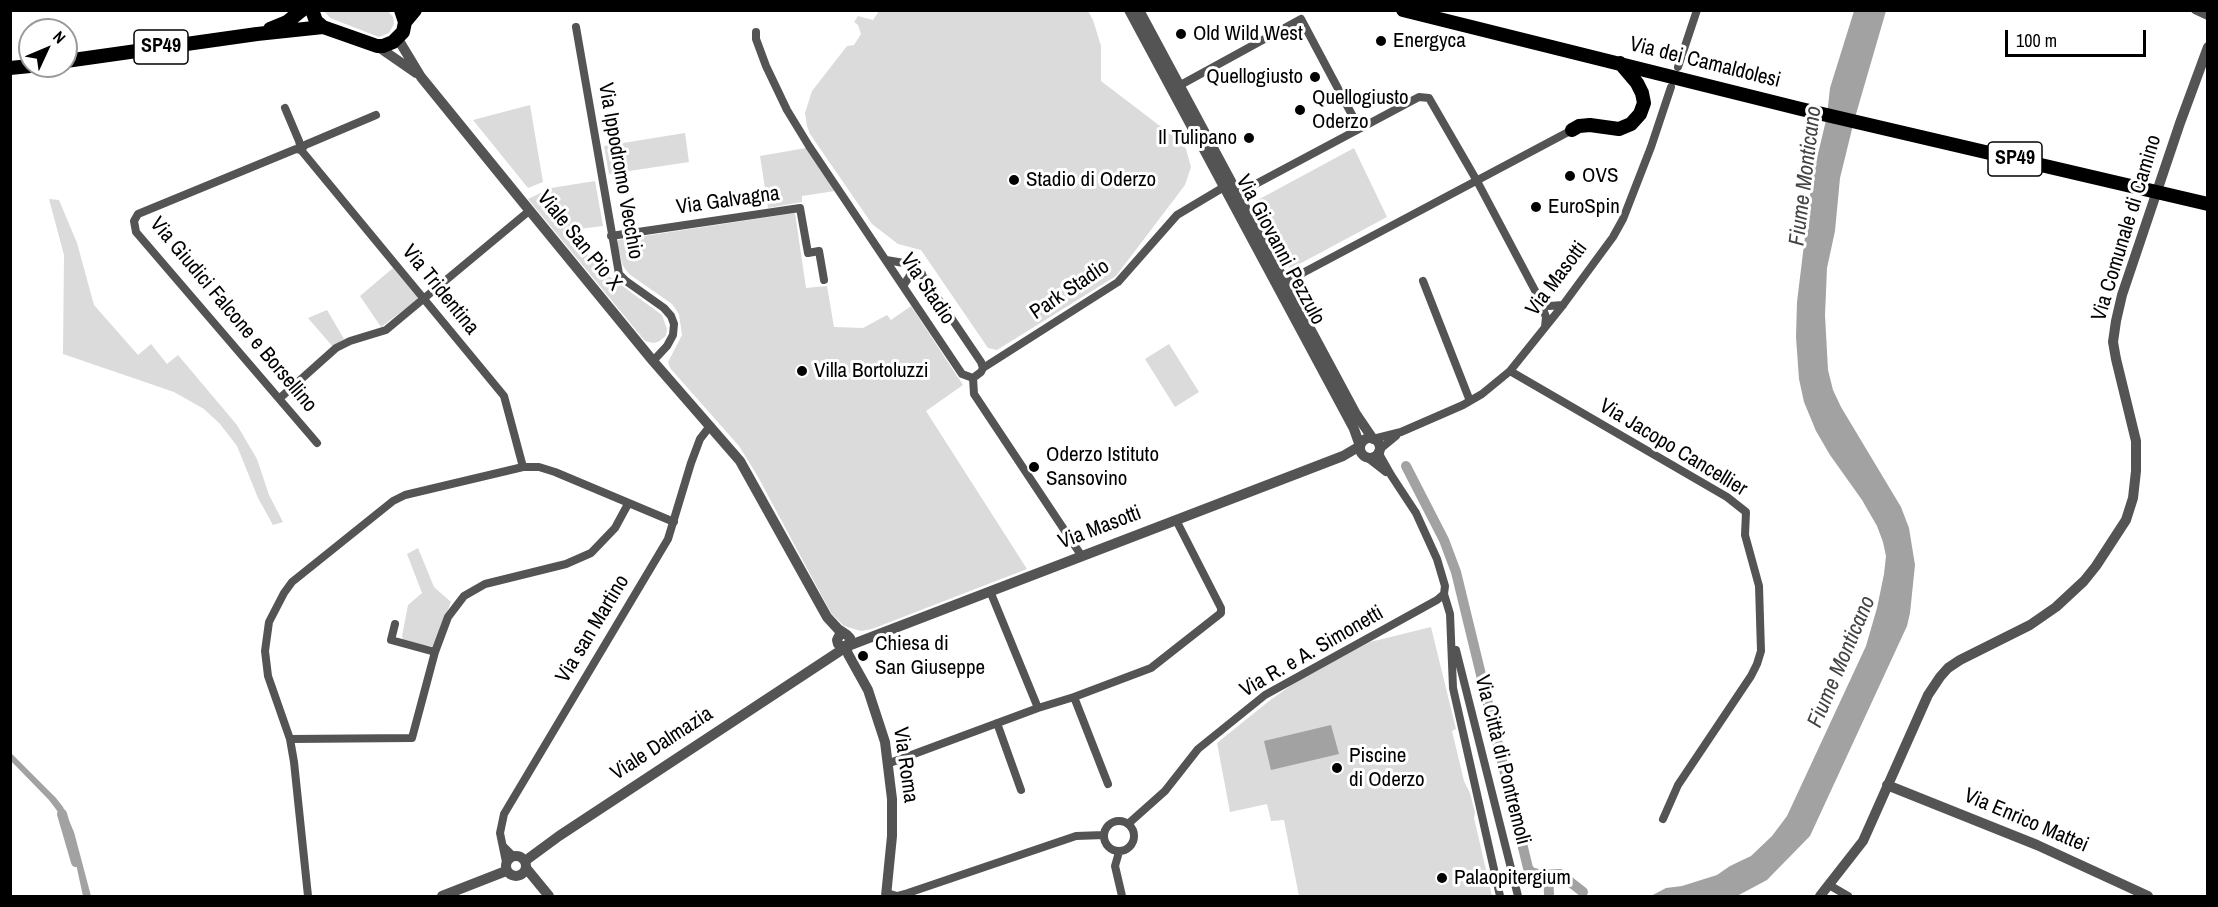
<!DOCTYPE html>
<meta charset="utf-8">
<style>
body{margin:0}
#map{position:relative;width:2218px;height:907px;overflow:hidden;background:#fff;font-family:"Archivo Narrow",sans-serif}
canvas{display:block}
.frame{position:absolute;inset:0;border:12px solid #000;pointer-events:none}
.north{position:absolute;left:18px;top:18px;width:60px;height:60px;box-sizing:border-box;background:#fff;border:2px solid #999;border-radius:50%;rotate:46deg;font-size:16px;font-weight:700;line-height:24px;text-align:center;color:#000}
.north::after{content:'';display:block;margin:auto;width:21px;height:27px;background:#000;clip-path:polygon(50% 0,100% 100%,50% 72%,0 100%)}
.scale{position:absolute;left:2005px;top:30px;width:141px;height:27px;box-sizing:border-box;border:3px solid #000;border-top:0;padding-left:8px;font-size:18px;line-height:21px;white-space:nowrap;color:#000;-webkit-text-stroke:4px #fff;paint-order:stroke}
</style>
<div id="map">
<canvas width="2218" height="907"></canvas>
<div class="frame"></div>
<div class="north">N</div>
<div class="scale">100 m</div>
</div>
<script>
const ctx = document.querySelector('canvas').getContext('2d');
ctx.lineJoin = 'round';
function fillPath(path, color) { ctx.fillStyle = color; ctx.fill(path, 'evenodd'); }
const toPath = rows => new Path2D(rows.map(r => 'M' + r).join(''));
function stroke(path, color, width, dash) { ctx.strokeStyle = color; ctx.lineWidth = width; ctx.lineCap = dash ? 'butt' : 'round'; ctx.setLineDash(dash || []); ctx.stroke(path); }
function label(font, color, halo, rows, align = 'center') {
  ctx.font = font + ' "Archivo Narrow",sans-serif'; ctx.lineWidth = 6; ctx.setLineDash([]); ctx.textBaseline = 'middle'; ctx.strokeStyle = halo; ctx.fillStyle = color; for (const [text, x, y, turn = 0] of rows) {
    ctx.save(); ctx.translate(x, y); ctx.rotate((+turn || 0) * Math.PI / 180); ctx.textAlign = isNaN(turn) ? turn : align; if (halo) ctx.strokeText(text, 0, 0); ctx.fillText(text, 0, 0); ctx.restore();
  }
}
const green = toPath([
 [324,11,388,11,393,17,394,24,389,33,379,37,330,18],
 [879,11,1088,11,1093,20,1101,46,1101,81,1181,142,1186,149,1191,167,1185,185,1116,276,997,350,988,348,921,250,898,244,872,224,810,134,807,126,805,113,812,91,847,46,854,45,861,34,858,25,854,22,858,16,873,20],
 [530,105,543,182,528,188,473,120],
 [685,133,689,162,609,174,604,146],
 [806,148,835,191,802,196,802,202,768,208,760,156],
 [1354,148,1387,217,1290,269,1254,202],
 [595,181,603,226,579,229,571,236,602,271,662,315,667,329,666,336,658,342,653,343,645,341,528,199,551,188],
 [49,199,59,200,77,243,94,305,138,355,151,344,167,364,178,355,237,425,257,459,269,495,283,522,273,525,258,498,237,446,220,424,204,409,174,392,63,354,64,255],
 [795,213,806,288,827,286,834,327,863,328,887,315,891,320,911,306,963,385,926,411,1027,569,872,629,861,631,844,626,831,613,757,475,739,446,670,368,668,362,682,335,679,314,672,304,629,274,623,266,617,244,618,240],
 [393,268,417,297,417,300,381,327,360,296],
 [327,310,344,339,333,347,308,318],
 [1169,344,1199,392,1175,407,1145,359],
 [418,548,434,587,451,602,433,647,403,640,402,636,408,605,422,593,407,554],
 [1431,627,1456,729,1452,731,1464,781,1470,793,1475,813,1474,818,1492,896,1299,896,1284,820,1271,821,1267,804,1230,812,1217,743,1269,701,1304,676,1370,642]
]);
const water = toPath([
 [1854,11,1886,11,1854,121,1840,178,1835,231,1827,268,1825,315,1828,370,1833,390,1841,407,1901,507,1909,528,1915,565,1910,613,1907,626,1810,836,1767,880,1737,896,1651,896,1666,888,1682,886,1717,875,1730,866,1751,856,1772,836,1787,816,1866,646,1877,608,1884,574,1886,556,1883,542,1877,526,1862,500,1830,455,1816,431,1804,402,1799,379,1796,337,1797,302,1812,179,1827,116,1830,88],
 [1331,725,1339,754,1271,770,1264,741],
 [11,753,56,798,63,807,74,832,91,896,83,896,69,832,64,820,49,800,11,761]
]);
const canal = toPath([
 [1406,466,1444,540,1456,572,1528,868,1531,872,1542,875,1560,874,1583,892],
 [62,814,76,862],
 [1548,875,1549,894]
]);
const minor = toPath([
 [2195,10,2208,16],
 [576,27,619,274,626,281,664,308,671,316,674,324,673,335,667,346,653,361],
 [756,32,756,39,766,66,787,110,809,146,962,374,973,378],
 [1678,67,1697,10],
 [1175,88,1301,19,1359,128],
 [285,108,299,141,301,150,504,396,523,467],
 [1237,194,1419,97,1429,98,1477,181,1539,298,1546,317,1545,327],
 [611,236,800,208,808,253,819,251,824,280],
 [886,260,910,264,920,272,981,362,983,368,981,372,973,378],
 [1423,281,1470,401],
 [1280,285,1572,130],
 [903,286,911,274,922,274],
 [1539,298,1549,306,1563,305],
 [983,368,1118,282,1177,215,1224,187],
 [1510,371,1727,497,1746,512,1745,535,1759,586,1761,651,1757,664,1751,676,1678,785,1663,819],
 [973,378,974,394,1081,555],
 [280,398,336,348,350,341,386,330,529,211],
 [1373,439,1401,432,1463,405,1482,394,1510,371,1563,305,1613,237,1623,219,1651,147,1671,87],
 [317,443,136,232,134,221,138,214,296,149,301,150,305,145,376,115],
 [1379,450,1396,436],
 [1378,452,1391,475,1416,513,1437,559,1445,586,1444,594,1450,614,1453,688,1500,896],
 [1368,458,1386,472],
 [990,591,1038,708,1074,697,1108,784],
 [395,624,391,640,435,652],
 [1456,650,1518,896],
 [1074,697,1151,668,1221,613,1221,608,1176,520],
 [997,723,1021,790],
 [290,739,412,738,435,652,448,617,464,596,485,584,566,564,591,553,615,528,628,504],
 [887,764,1038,708],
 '1104 836a15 15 0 1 1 30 0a15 15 0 1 1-30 0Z',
 [1128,824,1165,791,1198,749,1265,695,1437,600,1444,594],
 [503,846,513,856],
 [1119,852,1115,866,1122,896],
 [506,862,500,833,504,814,668,539,691,463,700,439,710,426],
 [1829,885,1848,896],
 [887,893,897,896,908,893,1076,836,1104,835],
 [308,896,294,762,290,739,268,676,265,651,269,622,284,593,292,582,393,501,405,495,523,467,539,467,555,472,674,522]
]);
const tertiary = toPath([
 [1139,10,1356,414,1373,439],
 [398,39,421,77,521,200,653,361,740,461,827,617,838,629,847,635,850,638,849,644,843,647,838,644,837,640,840,634,845,634],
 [377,46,416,73],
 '1360 448a10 10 0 1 1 20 0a10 10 0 1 1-20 0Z',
 [848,646,1343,456,1360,446,1354,429,1129,10],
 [1887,785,2037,845,2148,896],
 '506 866a10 10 0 1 1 20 0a10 10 0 1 1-20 0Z',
 [525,861,559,836,846,647,848,654,868,690,885,742,892,799,892,836,886,896],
 [526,868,549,896],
 [442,896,506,871],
 [1820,896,1863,841,1928,695,1940,677,1948,668,1960,660,2030,625,2056,607,2084,581,2096,566,2126,520,2133,498,2136,471,2136,441,2116,359,2113,342,2116,321,2122,295,2180,123,2208,47]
]);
const primary = toPath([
 [312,10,316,21,323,27,377,46,383,46,393,42,403,32,405,22,401,10],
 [1403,10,1801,109,2208,204],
 [405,22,415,10],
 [270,29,287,22,302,10],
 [66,61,257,34,323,27],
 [10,68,30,66],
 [1572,130,1579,126,1590,125,1619,129,1631,124,1640,114,1644,103,1642,93,1637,83,1620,63]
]);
const markers = [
 [1181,34,6,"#000"],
 [1381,41,6,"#000"],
 [1315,77,6,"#000"],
 [1300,110,6,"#000"],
 [1249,138,6,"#000"],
 [1570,176,6,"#000"],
 [1014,180,6,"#000"],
 [1536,207,6,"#000"],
 [802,371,6,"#000"],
 [1034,467,6,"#000"],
 [863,656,6,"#000"],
 [1337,768,6,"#000"],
 [1442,878,6,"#000"]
];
const shields = [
 [161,47,54],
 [2015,159,54]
];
const shieldNames = [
 ["SP49",161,47],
 ["SP49",2015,159]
];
const poiNames = [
 ["Old Wild West",1193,34],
 ["Energyca",1393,41],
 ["Quellogiusto",1303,77,"right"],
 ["Quellogiusto",1312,98],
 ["Oderzo",1312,122],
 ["Il Tulipano",1237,138,"right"],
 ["OVS",1582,176],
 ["Stadio di Oderzo",1026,180],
 ["EuroSpin",1548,207],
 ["Villa Bortoluzzi",814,371],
 ["Oderzo Istituto",1046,455],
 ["Sansovino",1046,479],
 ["Chiesa di",875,644],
 ["San Giuseppe",875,668],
 ["Piscine",1349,756],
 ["di Oderzo",1349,780],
 ["Palaopitergium",1454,878]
];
const streetNames = [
 ["Via dei Camaldolesi",1705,63,14],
 ["Via Ippodromo Vecchio",620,171,80],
 ["Via Galvagna",728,201,-8],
 ["Via Comunale di Camino",2127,228,-73],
 ["Viale San Pio X",579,241,51],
 ["Via Giovanni Pezzulo",1280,250,62],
 ["Via Masotti",1557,279,-53],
 ["Via Stadio",927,289,56],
 ["Via Tridentina",440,290,51],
 ["Park Stadio",1070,290,-34],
 ["Via Giudici Falcone e Borsellino",233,315,50],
 ["Via Jacopo Cancellier",1673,448,31],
 ["Via Masotti",1100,528,-21],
 ["Via san Martino",593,629,-59],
 ["Via R. e A. Simonetti",1312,652,-30],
 ["Viale Dalmazia",662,744,-33],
 ["Via Città di Pontremoli",1502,760,76],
 ["Via Roma",905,765,82],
 ["Via Enrico Mattei",2026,821,23]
];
const waterNames = [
 ["Fiume Monticano",1806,176,-83],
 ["Fiume Monticano",1842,662,-67]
];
fillPath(green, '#dbdbdb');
fillPath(water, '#a2a2a2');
stroke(canal, '#a2a2a2', 10);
stroke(minor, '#545454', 8);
stroke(tertiary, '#545454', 10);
stroke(primary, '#000', 14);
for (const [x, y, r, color] of markers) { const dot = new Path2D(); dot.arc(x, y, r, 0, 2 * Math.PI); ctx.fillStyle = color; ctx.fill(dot); stroke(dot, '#fff', 2); }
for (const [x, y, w] of shields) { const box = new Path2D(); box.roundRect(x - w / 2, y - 17, w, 34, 4.5); ctx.fillStyle = '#fff'; ctx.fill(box); stroke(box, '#000', 1.5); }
label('bold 20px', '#000', null, shieldNames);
label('21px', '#000', '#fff', poiNames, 'left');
label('21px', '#000', '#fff', streetNames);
label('italic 22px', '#434343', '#fff', waterNames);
</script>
